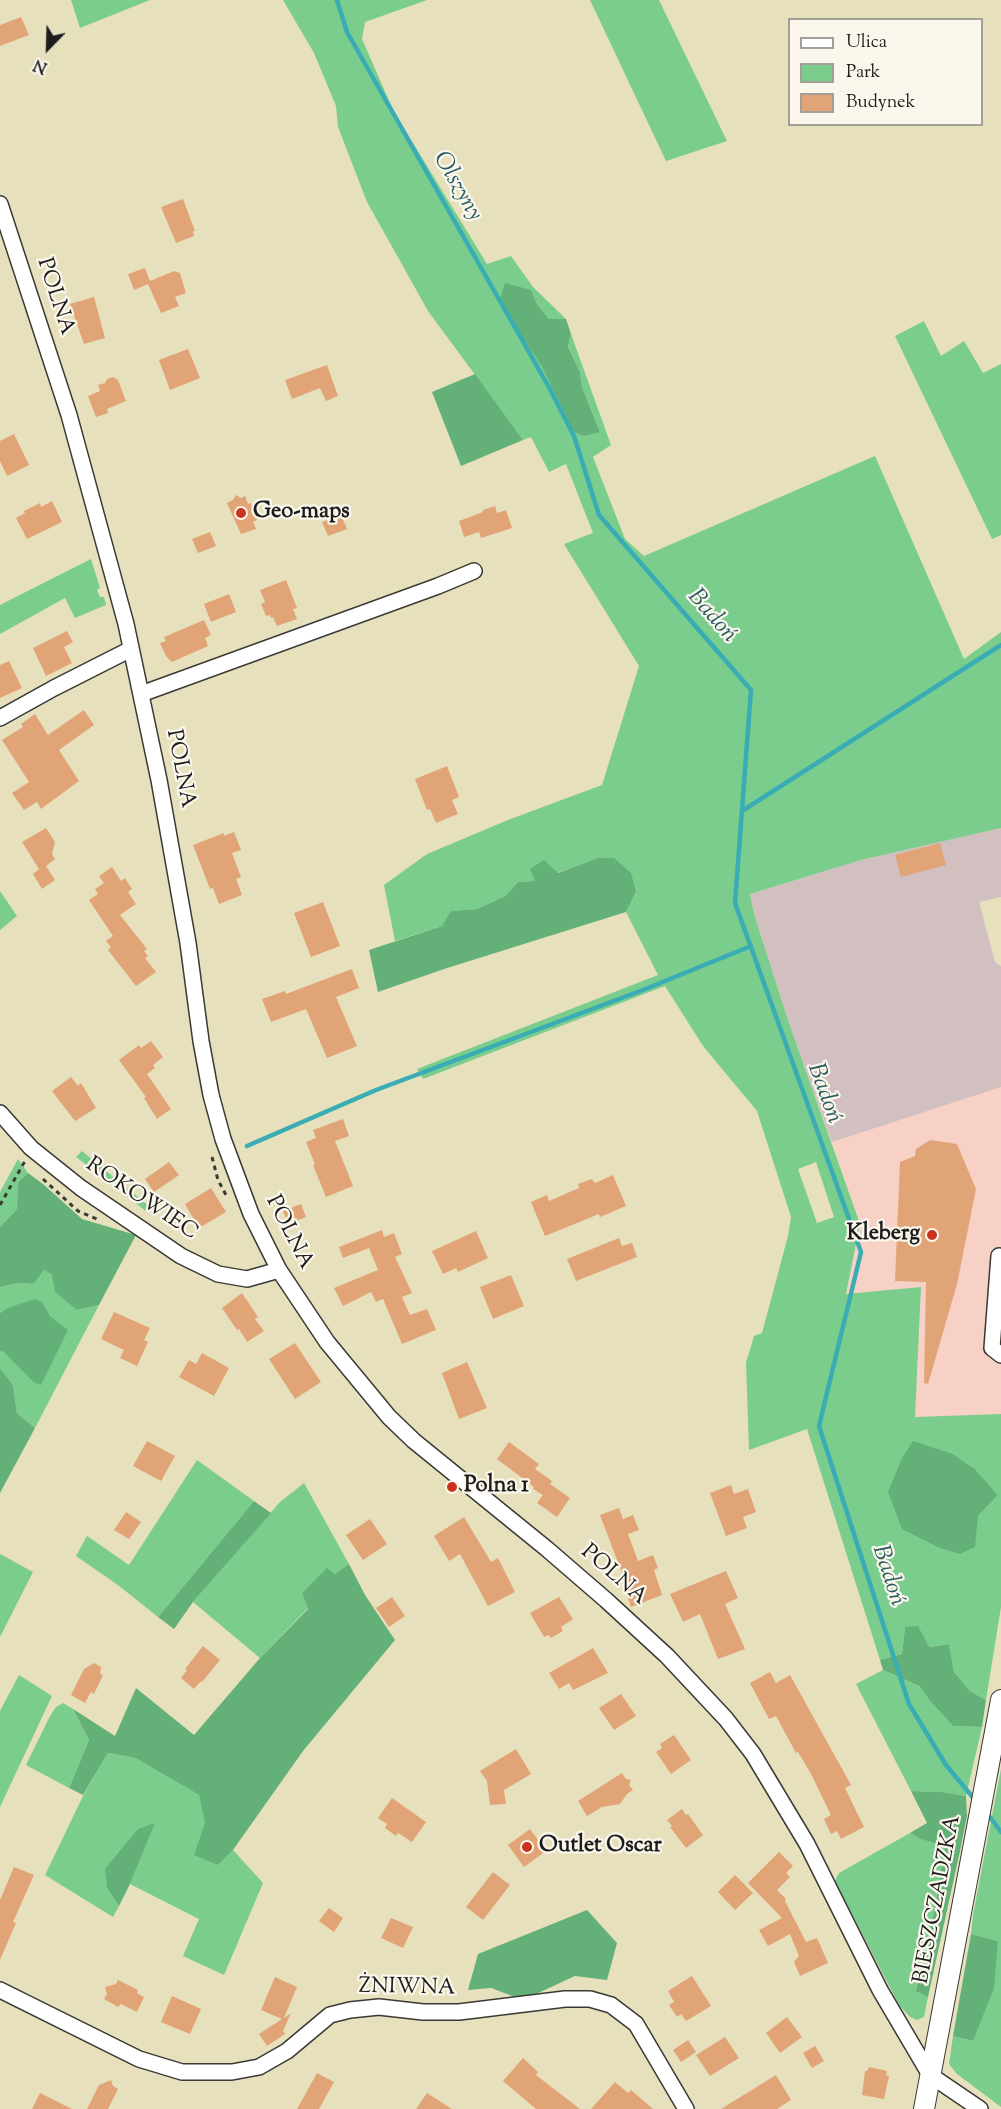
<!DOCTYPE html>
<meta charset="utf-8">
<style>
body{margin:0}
#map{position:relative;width:1001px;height:2109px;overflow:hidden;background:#e7e0bd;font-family:"Sorts Mill Goudy",serif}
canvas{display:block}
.legend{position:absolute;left:788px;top:18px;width:195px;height:108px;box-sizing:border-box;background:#fbf7ec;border:2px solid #a29f99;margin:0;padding:8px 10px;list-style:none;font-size:18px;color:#1c1c1c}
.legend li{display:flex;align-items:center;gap:12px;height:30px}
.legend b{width:30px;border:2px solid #a29f99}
.north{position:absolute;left:18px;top:18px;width:60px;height:60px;-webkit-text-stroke:4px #fbf7ec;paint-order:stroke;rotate:203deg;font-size:16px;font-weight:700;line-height:24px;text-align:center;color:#1c1c1c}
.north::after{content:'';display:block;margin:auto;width:21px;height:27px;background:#1c1c1c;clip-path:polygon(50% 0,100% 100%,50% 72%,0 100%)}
</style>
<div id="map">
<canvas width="1001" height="2109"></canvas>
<ul class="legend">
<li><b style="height:8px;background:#fff"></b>Ulica</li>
<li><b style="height:16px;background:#7bcd8e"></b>Park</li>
<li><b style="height:16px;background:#e1a477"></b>Budynek</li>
</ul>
<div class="north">N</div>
</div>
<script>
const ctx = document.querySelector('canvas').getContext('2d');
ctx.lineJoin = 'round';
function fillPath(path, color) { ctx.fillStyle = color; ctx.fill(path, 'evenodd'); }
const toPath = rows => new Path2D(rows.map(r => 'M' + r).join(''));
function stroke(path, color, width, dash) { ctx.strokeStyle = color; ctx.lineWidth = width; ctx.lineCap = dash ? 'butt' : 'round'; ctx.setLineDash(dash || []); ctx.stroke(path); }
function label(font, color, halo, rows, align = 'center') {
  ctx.font = font + ' "Sorts Mill Goudy",serif'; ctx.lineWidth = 4.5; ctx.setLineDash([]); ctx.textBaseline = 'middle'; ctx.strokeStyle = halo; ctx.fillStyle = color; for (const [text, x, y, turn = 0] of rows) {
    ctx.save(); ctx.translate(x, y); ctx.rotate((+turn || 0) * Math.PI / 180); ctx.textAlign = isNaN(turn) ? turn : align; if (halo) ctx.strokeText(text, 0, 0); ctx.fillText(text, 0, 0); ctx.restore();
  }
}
const built = toPath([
 [1001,1087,1001,1414,915,1418,921,1287,846,1294,860,1224,832,1142]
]);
const industrial = toPath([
 [1001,828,1001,897,979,902,995,962,1001,966,1001,1087,832,1142,787,1017,754,914,750,894,861,860]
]);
const green = toPath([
 [71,0,150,0,80,28],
 [283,0,427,0,365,22,362,39,394,112,487,264,511,256,533,287,566,319,549,319,537,304,531,290,541,365,574,431,600,432,582,387,580,372,568,347,571,334,611,445,593,457,625,539,644,556,875,456,964,659,1001,632,1001,828,861,860,750,894,754,914,787,1017,860,1224,846,1294,921,1287,915,1417,1001,1414,1001,1607,986,1700,970,1691,954,1672,949,1644,929,1647,905,1627,902,1654,880,1660,807,1429,749,1450,746,1363,754,1336,762,1333,788,1236,791,1217,757,1111,703,1046,665,986,423,1079,417,1069,658,975,626,912,636,892,597,858,536,881,518,882,505,896,477,909,452,911,442,926,395,941,384,885,427,854,508,820,602,785,639,666,564,544,593,533,566,464,549,472,531,437,523,440,428,311,367,202,338,127,336,106,314,53],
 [816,1162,834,1217,817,1223,798,1169],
 [953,1454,975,1469,998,1495,978,1516],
 [590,0,659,0,727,141,666,161],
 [924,321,941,356,964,341,983,373,1001,364,1001,535,992,539,895,336],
 [91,559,100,588,97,590,100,597,104,597,106,605,75,618,65,598,0,634,0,605],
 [0,891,17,916,0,930],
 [82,1151,150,1207,147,1212,76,1157],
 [18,1159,28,1173,18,1182,17,1209,0,1227,0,1192],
 [44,1270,52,1275,77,1310,99,1305,35,1428,17,1413,13,1385,0,1368,0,1352,2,1349,33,1382,51,1317,42,1302,7,1308,0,1313,0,1287,19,1283,34,1284],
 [197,1460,254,1501,158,1617,118,1585,76,1556,87,1536,129,1565],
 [304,1483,349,1564,335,1574,327,1569,302,1593,308,1608,260,1658,193,1602,280,1502],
 [0,1554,33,1572,0,1637],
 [883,1670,919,1686,930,1701,953,1726,982,1727,966,1796,942,1792,911,1791,856,1684],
 [19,1675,52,1696,0,1807,0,1711],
 [63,1703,73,1709,89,1740,69,1788,26,1765,50,1716,56,1707],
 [108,1753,135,1758,199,1795,218,1865,233,1850,263,1883,224,1975,183,1956,199,1919,130,1884,154,1824,107,1888,119,1906,113,1917,45,1875,83,1796],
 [1001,1769,1001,2107,957,2074,949,2064,953,2036,973,2041,998,1941,971,1934,973,1915],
 [910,1833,920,1839,945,1845,932,1923,915,1991,928,1997,924,2017,917,2020,910,2017,899,2005,835,1881,839,1873]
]);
const forest = toPath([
 [505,283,531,290,537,304,549,319,566,319,571,334,568,347,580,372,582,387,600,432,584,436,574,432,541,365,499,302],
 [475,374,523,440,461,466,432,392],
 [597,858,614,858,631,873,636,892,626,912,444,969,378,992,369,950,442,926,451,911,477,909,505,896,518,882,535,881,530,869,544,860,558,873],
 [28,1173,43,1184,82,1219,136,1235,99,1305,77,1310,55,1292,52,1275,44,1270,34,1284,19,1283,0,1287,0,1227,17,1209,18,1182],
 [35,1299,42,1302,51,1317,68,1330,41,1385,33,1382,2,1350,0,1352,0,1313,7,1308],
 [0,1368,13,1385,17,1413,35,1428,0,1493],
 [913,1441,953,1454,975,1469,998,1495,978,1516,975,1547,960,1554,940,1548,902,1529,888,1492,902,1458],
 [254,1501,271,1513,193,1602,174,1629,158,1617],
 [349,1564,365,1595,395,1640,303,1751,233,1850,218,1865,194,1855,205,1823,199,1795,135,1758,108,1753,83,1795,69,1788,89,1740,73,1709,115,1736,136,1688,194,1735,260,1658,308,1609,302,1593,327,1568,335,1574],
 [918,1626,929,1647,949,1644,954,1672,970,1691,986,1700,982,1727,953,1726,930,1701,919,1686,883,1670,880,1660,902,1654,905,1627],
 [911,1791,942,1792,966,1796,967,1816,960,1851,928,1997,915,1991,920,1976,932,1923,945,1846,920,1839,910,1833,927,1823],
 [155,1823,130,1884,119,1906,107,1888,105,1869,138,1829],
 [587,1910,617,1943,607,1980,575,1976,523,2000,491,1988,468,1990,478,1954],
 [971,1934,998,1941,994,1988,973,2041,953,2036]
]);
const stream = toPath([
 [337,0,347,32,550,389,574,436,599,515,751,690,735,903,861,1252,819,1426,909,1704,946,1765,975,1800],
 [742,811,1001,645],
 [247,1146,376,1090,643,990,751,946],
 [987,1813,1001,1832]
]);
const building = toPath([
 [21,17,29,35,0,46,0,25],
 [183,199,195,231,193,231,194,236,176,243,161,207],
 [145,268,150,281,174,271,180,273,186,293,175,297,179,306,161,313,148,284,134,290,128,274],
 [94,297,105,338,84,344,70,304],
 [188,349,200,378,170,390,159,360],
 [327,365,338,396,326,401,320,388,292,399,285,380],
 [113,377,118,380,126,401,107,409,108,413,96,417,88,396,100,391,98,385,105,383,107,379],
 [14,434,29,465,7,476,0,461,0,441],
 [236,495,241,498,245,496,248,504,251,503,257,520,253,522,256,529,241,534,227,503,233,500],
 [52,501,62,522,27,539,16,518,25,513,24,511,40,503,41,507],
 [495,506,497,513,506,510,512,528,481,538,479,532,464,537,459,521,483,512,483,510],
 [341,515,347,529,328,536,322,522],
 [210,532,216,546,198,553,192,539],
 [286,580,297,608,293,609,297,619,277,626,273,617,271,618,270,615,266,616,261,604,265,602,260,590],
 [229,594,236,612,211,622,204,604],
 [204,620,211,635,205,638,208,646,172,662,166,656,160,643,166,641,164,637],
 [67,631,73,642,64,647,72,663,46,676,33,648],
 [9,661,22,688,0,698,0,665],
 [84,710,94,725,59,750,79,781,41,809,37,802,24,810,12,793,29,782,2,740,23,727,21,724,35,714,48,735],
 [447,766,459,797,452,800,458,814,436,823,430,809,427,810,415,779],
 [46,828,55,842,52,854,55,859,46,866,55,880,42,889,33,874,39,869,22,842],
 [234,832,241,850,232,853,241,877,236,879,242,895,219,904,213,888,210,889,193,845,224,833,224,836],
 [940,843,946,865,901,877,895,855],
 [112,867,121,881,125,878,132,889,128,892,136,904,120,915,147,949,144,951,148,956,145,958,156,972,136,986,108,950,111,947,106,941,113,936,89,900,98,894,95,889,104,883,99,876],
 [323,902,340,946,311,957,294,913],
 [352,969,359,988,336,997,357,1046,327,1058,306,1009,271,1022,262,999,285,991,286,994],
 [151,1041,163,1057,153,1065,155,1068,147,1074,171,1109,157,1119,144,1098,146,1097,119,1060,139,1045,141,1048],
 [71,1077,78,1086,81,1083,96,1108,75,1121,52,1091],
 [343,1119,349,1136,335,1141,353,1186,326,1197,313,1165,315,1164,306,1142,316,1138,313,1130],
 [930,1140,957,1144,976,1189,957,1284,928,1384,924,1383,926,1282,895,1281,900,1162,915,1156,916,1149],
 [169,1162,179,1175,154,1192,145,1179],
 [613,1175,626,1206,600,1217,599,1214,545,1236,531,1202,547,1195,549,1201,579,1188,578,1184,592,1179,595,1183],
 [211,1188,226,1212,199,1228,185,1204],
 [301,1204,306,1217,288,1224,283,1211],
 [382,1230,384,1237,394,1233,402,1254,395,1257,412,1293,402,1297,410,1315,427,1309,436,1330,402,1344,383,1299,376,1302,371,1292,343,1306,334,1288,378,1270,369,1248,343,1258,339,1247],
 [476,1231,488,1258,458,1272,456,1268,443,1274,432,1251],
 [619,1238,622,1246,632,1243,637,1257,576,1281,567,1259],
 [511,1275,524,1306,493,1319,480,1287],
 [242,1293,258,1317,255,1319,264,1331,247,1342,239,1329,237,1330,222,1308],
 [114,1312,150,1328,144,1340,148,1342,137,1366,120,1358,124,1350,101,1339],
 [295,1343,321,1382,295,1399,269,1359],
 [202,1353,229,1368,214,1396,179,1377,189,1360,196,1364],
 [467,1362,487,1408,459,1419,442,1373],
 [147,1441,175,1456,161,1481,133,1466],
 [509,1442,539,1464,535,1469,552,1481,550,1484,570,1498,557,1517,537,1503,543,1495,533,1489,534,1487,497,1459],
 [731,1485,734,1494,748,1489,756,1512,743,1517,747,1528,726,1536,710,1493],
 [619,1508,623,1519,633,1515,639,1530,628,1534,638,1561,653,1555,658,1568,654,1570,662,1595,631,1607,627,1595,630,1594,600,1515],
 [126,1512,141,1522,129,1539,114,1530],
 [464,1517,491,1562,498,1558,515,1592,488,1606,460,1554,449,1561,434,1536],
 [370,1519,387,1544,363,1560,346,1535],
 [726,1571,738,1598,725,1604,745,1649,718,1659,700,1614,683,1622,670,1594],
 [392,1597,405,1616,389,1627,376,1608],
 [559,1597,573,1619,561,1627,563,1631,551,1638,549,1635,544,1637,530,1613],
 [203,1646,220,1660,202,1682,201,1681,194,1689,181,1678,187,1670,185,1669],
 [593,1648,608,1673,573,1690,569,1683,559,1689,549,1673],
 [94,1663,101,1667,100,1674,103,1675,94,1694,91,1692,85,1703,71,1695,84,1669],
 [770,1672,776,1683,790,1675,851,1785,845,1788,864,1827,841,1839,837,1831,831,1834,824,1819,831,1815,811,1774,798,1752,796,1753,776,1716,769,1719,750,1683],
 [621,1694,636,1716,614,1730,599,1708],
 [674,1735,691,1760,671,1774,656,1752,662,1748,660,1744],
 [516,1749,531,1774,504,1790,506,1804,490,1805,487,1781,480,1771],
 [622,1773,626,1779,631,1780,629,1785,633,1790,627,1794,620,1804,602,1807,587,1816,578,1801],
 [392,1798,426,1822,412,1842,398,1833,396,1836,385,1828,387,1824,378,1818],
 [682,1809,686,1815,688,1814,703,1835,686,1848,670,1827,672,1826,667,1820],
 [530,1829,546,1851,524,1867,508,1845],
 [779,1852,793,1866,786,1873,790,1877,777,1890,786,1899,785,1901,806,1942,817,1938,828,1963,800,1976,794,1962,799,1956,790,1934,768,1946,759,1930,782,1918,748,1883],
 [14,1867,34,1875,13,1922,16,1923,0,1960,0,1900],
 [493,1872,510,1885,483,1920,466,1907],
 [735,1875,753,1893,735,1910,718,1892],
 [329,1908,343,1918,334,1932,319,1921],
 [391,1918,413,1927,403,1948,381,1938],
 [692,1976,711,2006,686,2021,681,2014,677,2017,669,2005,674,2002,668,1991],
 [275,1977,297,1987,284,2018,291,2013,283,2031,285,2034,267,2046,259,2034,282,2019,261,2010],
 [118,1980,138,1990,137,1993,144,1997,137,2012,121,2004,118,2007,104,1999,107,1994,105,1987,116,1984],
 [172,1996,201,2009,190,2034,161,2022],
 [787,2017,802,2037,780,2053,766,2033],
 [725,2037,739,2058,710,2076,696,2055],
 [688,2040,696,2052,681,2062,673,2050],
 [815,2046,824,2061,812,2068,803,2053],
 [523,2058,538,2072,536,2075,580,2109,536,2109,503,2081],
 [869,2067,887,2071,886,2075,889,2076,884,2099,862,2095,865,2071,867,2071],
 [317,2073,334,2082,319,2109,297,2109],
 [776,2075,791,2100,777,2109,721,2109],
 [111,2080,113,2086,118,2089,108,2109,87,2109,99,2085],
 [615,2082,628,2093,631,2090,653,2109,591,2109],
 [40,2093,72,2109,32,2109],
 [427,2093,452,2109,416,2109]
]);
const path = toPath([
 [212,1157,218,1180,226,1195],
 [43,1179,78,1211,97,1219],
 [0,1205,25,1161]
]);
const minor = toPath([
 [0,204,69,415,126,624,159,780,188,943,201,1041,211,1095,223,1139,251,1214,279,1270,327,1342,389,1417,414,1441,547,1549,606,1600,667,1656,726,1719,753,1754,807,1844,880,1990,930,2075,980,2109],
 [141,694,438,586,474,571],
 [0,718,54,688,131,649],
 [0,1113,31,1148,81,1188,181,1256,218,1274,247,1279,279,1270],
 [999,1256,992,1348,1001,1355],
 [0,1990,139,2059,182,2072,232,2072,259,2067,287,2051,330,2015,350,2010,379,2007,423,2012,459,2012,565,1999,590,1999,611,2005,636,2024,686,2109]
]);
const major = toPath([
 [924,2109,1001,1700]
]);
const markers = [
 [241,513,6,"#c8321e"],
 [932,1235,6,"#c8321e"],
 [452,1487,6,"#c8321e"],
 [527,1847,6,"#c8321e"]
];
const streetNames = [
 ["POLNA",54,297,72],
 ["POLNA",179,769,79],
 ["ROKOWIEC",141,1200,34],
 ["POLNA",288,1233,63],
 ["POLNA",613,1576,41],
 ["BIESZCZADZKA",939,1900,-79],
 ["ŻNIWNA",407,1989,1]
];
const poiNames = [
 ["Geo-maps",253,513],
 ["Kleberg",920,1235,"right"],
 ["Polna 1",464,1487],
 ["Outlet Oscar",539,1847]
];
const waterNames = [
 ["Olszyny",456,187,60],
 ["Badoń",711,617,49],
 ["Badoń",823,1094,70],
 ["Badoń",887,1576,72]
];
fillPath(built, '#f7d1c6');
fillPath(industrial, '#d2bfbf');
fillPath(green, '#7bcd8e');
fillPath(forest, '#64b079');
stroke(stream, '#3aacb3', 4.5);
fillPath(building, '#e1a477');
stroke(minor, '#3a3934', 18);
stroke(major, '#3a3934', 22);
stroke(path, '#3a3934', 3, [4.5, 4.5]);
stroke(minor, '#fff', 15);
stroke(major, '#fff', 20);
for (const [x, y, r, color] of markers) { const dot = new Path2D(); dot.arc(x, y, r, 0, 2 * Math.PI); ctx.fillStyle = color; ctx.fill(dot); stroke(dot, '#fbf7ec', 2); }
label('22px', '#1c1c1c', '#fbf7ec', streetNames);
label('bold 22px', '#1c1c1c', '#fbf7ec', poiNames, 'left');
label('italic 24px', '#2a5d60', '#fbf7ec', waterNames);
</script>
